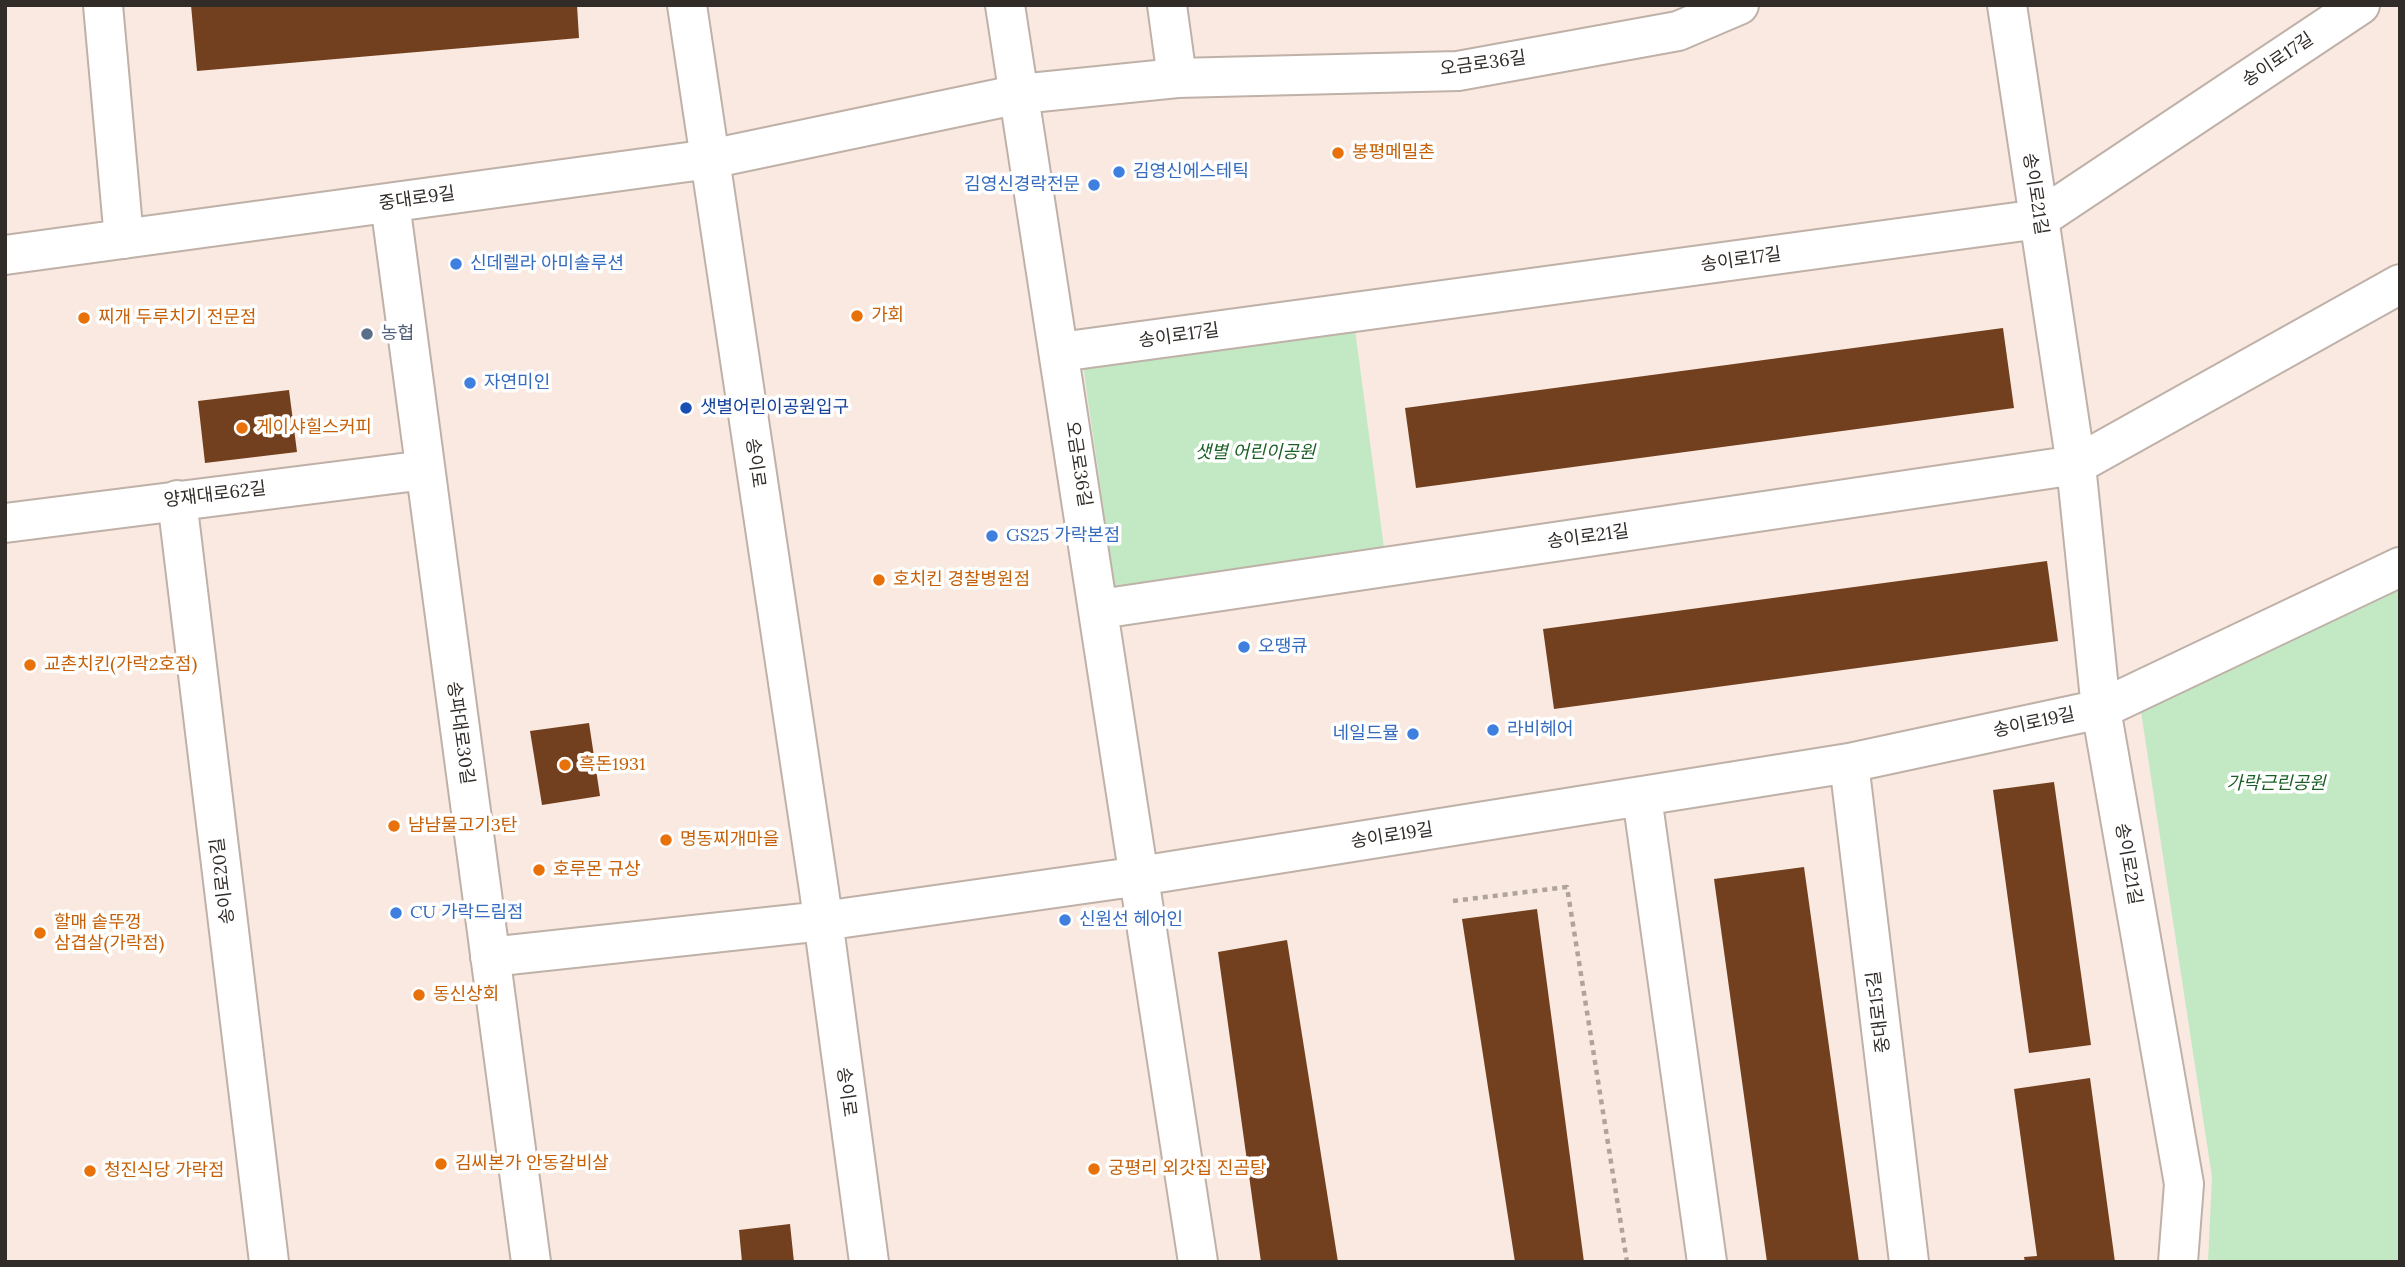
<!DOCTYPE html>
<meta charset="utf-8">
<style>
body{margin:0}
#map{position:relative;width:2405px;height:1267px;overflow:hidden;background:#f9e9e0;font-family:Lora,serif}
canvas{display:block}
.frame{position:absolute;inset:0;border:7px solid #322c29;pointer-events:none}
</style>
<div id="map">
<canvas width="2405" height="1267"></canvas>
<div class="frame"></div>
</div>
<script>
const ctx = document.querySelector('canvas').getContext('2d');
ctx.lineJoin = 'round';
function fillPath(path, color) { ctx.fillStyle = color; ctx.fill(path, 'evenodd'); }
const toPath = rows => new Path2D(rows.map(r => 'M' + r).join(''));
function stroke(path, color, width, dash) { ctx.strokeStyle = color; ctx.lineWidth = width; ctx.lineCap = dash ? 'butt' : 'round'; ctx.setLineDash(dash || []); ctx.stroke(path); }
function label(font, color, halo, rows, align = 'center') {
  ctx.font = font + ' Lora,"Noto Sans KR",serif'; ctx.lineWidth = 7; ctx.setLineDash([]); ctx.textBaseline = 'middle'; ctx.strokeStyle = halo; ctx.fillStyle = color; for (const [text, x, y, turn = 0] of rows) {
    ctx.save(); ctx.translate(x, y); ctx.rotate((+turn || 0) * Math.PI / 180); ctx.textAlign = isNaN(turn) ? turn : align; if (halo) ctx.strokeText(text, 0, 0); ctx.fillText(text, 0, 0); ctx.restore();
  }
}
const green = toPath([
 [1354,322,1384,548,1115,589,1083,366],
 [2400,589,2400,1262,2208,1262,2212,1177,2141,712]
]);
const building = toPath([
 [191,5,577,5,579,38,197,71],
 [2003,328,2014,408,1416,488,1405,408],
 [289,390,297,452,205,463,198,401],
 [2047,561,2058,641,1554,709,1543,629],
 [589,723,600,796,542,805,530,731],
 [2054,782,2091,1045,2029,1053,1993,790],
 [1804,867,1859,1262,1767,1262,1714,879],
 [1537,909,1584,1262,1515,1262,1462,919],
 [1287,940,1338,1262,1261,1262,1218,952],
 [2090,1078,2115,1262,2025,1262,2024,1257,2037,1256,2014,1089],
 [790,1224,794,1262,742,1262,739,1230]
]);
const path = toPath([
 [1453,901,1567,887,1627,1262]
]);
const minor = toPath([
 [103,5,124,239],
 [687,5,819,890,869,1262],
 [1005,5,1198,1262],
 [1167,5,1177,78],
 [2007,5,2076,465,2101,709,2184,1184,2178,1262],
 [390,203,531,1262],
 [5,255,710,159,1020,94,1177,78,1458,71,1678,31,1739,5],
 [1060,352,2039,219,2360,5],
 [177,500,269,1262],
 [5,523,425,470],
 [1100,609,2076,465,2400,284],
 [1849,763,1909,1262],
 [1642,797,1707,1262],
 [490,957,823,921,1133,877,1849,763,2101,709,2400,567]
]);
const markers = [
 [1338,153,7,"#e8710a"],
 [1119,172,7,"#3f7fe0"],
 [1094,185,7,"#3f7fe0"],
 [456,264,7,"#3f7fe0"],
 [857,316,7,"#e8710a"],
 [84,318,7,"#e8710a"],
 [367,334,7,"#5c6f8a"],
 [470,383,7,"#3f7fe0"],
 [686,408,7,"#1a4fb4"],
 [242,428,7,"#e8710a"],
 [992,536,7,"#3f7fe0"],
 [879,580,7,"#e8710a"],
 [1244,647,7,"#3f7fe0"],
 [30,665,7,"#e8710a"],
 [1493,730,7,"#3f7fe0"],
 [1413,734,7,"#3f7fe0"],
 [565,765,7,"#e8710a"],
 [394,826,7,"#e8710a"],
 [666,840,7,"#e8710a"],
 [539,870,7,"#e8710a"],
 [396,913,7,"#3f7fe0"],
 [1065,920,7,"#3f7fe0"],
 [40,933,7,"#e8710a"],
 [419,995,7,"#e8710a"],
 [441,1164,7,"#e8710a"],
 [1094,1169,7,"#e8710a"],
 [90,1171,7,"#e8710a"]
];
const streetNames = [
 ["송이로17길",2278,60,-34],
 ["오금로36길",1483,64,-8],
 ["송이로21길",2035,194,81],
 ["중대로9길",417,199,-8],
 ["송이로17길",1741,260,-8],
 ["송이로17길",1179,336,-8],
 ["송이로",755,463,82],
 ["오금로36길",1078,464,81],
 ["양재대로62길",215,495,-7],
 ["송이로21길",1588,537,-8],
 ["송이로19길",2034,723,-12],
 ["송파대로30길",460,733,82],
 ["송이로19길",1392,836,-9],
 ["송이로21길",2128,864,80],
 ["송이로20길",223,881,-97],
 ["중대로15길",1879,1012,-97],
 ["송이로",846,1092,82]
];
const foodNames = [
 ["봉평메밀촌",1352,153],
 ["가회",871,316],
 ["찌개 두루치기 전문점",98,318],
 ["게이샤힐스커피",256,428],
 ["호치킨 경찰병원점",893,580],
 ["교촌치킨(가락2호점)",44,665],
 ["흑돈1931",579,765],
 ["냠냠물고기3탄",408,826],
 ["명동찌개마을",680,840],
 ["호루몬 규상",553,870],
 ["할매 솥뚜껑",54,923],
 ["삼겹살(가락점)",54,944],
 ["동신상회",433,995],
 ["김씨본가 안동갈비살",455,1164],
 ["궁평리 외갓집 진곰탕",1108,1169],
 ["청진식당 가락점",104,1171]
];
const shopNames = [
 ["김영신에스테틱",1133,172],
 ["김영신경락전문",1080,185,"right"],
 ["신데렐라 아미솔루션",470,264],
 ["자연미인",484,383],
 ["GS25 가락본점",1006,536],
 ["오땡큐",1258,647],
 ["라비헤어",1507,730],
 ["네일드뮬",1399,734,"right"],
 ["CU 가락드림점",410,913],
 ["신원선 헤어인",1079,920]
];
const serviceNames = [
 ["농협",381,334]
];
const transitNames = [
 ["샛별어린이공원입구",700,408]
];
const parkNames = [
 ["샛별 어린이공원",1255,453],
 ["가락근린공원",2276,784]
];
fillPath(green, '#c3e9c4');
fillPath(building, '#72401e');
stroke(minor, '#bfb1a8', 42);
stroke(path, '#afa39c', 4.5, [5, 5]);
stroke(minor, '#fff', 38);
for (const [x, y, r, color] of markers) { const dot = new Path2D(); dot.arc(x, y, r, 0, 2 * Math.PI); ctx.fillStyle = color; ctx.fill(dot); stroke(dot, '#fff', 2.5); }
label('18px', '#322c29', '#fff', streetNames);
label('18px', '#c56008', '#fff', foodNames, 'left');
label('18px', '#366cbe', '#fff', shopNames, 'left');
label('18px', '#4e5e75', '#fff', serviceNames, 'left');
label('18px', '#164399', '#fff', transitNames, 'left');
label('italic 18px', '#1a5f24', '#fff', parkNames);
</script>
